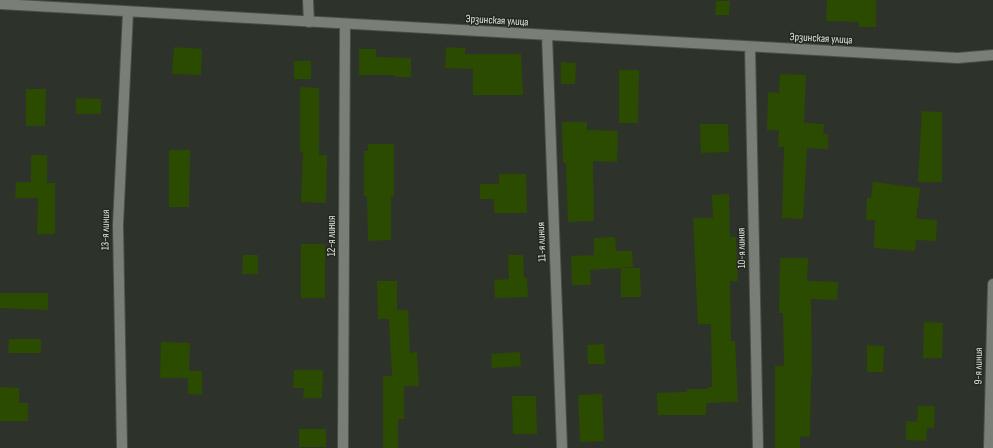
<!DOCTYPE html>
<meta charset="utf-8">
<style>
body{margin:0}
canvas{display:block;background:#2d322a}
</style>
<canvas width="993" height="448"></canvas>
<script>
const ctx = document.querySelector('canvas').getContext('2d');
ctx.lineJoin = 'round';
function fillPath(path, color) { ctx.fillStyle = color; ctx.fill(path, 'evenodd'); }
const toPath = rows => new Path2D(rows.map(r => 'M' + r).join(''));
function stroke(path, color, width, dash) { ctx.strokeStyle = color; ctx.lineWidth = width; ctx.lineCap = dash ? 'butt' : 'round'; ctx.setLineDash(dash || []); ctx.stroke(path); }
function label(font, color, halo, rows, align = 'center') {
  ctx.font = font + ' "Sofia Sans Condensed",sans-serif'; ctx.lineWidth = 3; ctx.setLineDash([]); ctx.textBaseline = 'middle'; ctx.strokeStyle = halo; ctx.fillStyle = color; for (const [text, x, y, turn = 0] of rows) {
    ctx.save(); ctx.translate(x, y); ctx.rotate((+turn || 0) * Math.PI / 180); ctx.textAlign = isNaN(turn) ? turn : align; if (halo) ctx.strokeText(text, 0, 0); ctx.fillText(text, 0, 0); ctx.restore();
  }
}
const building = toPath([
 [827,0,876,0,876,27,859,27,859,22,826,21],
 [716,1,730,1,729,15,715,15],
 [174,47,202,49,201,75,172,74],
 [446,47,465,48,465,54,521,54,523,95,473,95,473,69,445,68],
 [359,49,376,49,376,57,411,58,411,77,395,77,395,75,359,75],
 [294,61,311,61,311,79,294,79],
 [561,62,576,63,575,84,561,84],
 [619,70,639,70,638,123,619,123],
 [780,74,806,75,804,123,824,124,823,134,828,134,828,149,807,148,803,219,782,218,784,147,778,147,779,130,767,130,768,92,779,93],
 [300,87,319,88,319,155,327,155,326,203,301,202,303,152,300,152],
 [26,89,46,89,45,126,26,126],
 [76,98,101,99,101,114,76,114],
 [922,111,942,112,942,182,918,182],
 [562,122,587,122,587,130,618,131,617,162,593,161,594,221,568,222,566,163,563,163],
 [700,124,728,124,729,152,701,153],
 [368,144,394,144,394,196,391,196,391,240,368,241,367,196,364,196,364,151,368,151],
 [169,150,190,150,189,207,169,207],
 [31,155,47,155,47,183,55,183,55,234,37,234,38,198,15,198,16,182,31,182],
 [499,174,526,174,527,213,494,213,494,199,480,199,480,184,499,184],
 [873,182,920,188,916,219,937,220,936,241,916,240,915,251,874,248,875,220,866,220,867,198,871,198],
 [729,194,730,237,736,237,738,281,730,281,731,341,735,341,738,402,706,403,706,415,658,415,657,393,687,392,687,389,708,389,708,387,712,387,711,324,698,324,693,218,713,218,712,195],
 [615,237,616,251,632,251,633,267,590,270,591,285,572,285,571,256,594,255,594,238],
 [301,244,325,244,325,298,301,298],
 [243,255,258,255,258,274,242,274],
 [508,255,523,255,524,278,527,278,528,297,495,298,494,280,509,279],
 [780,258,808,258,807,281,838,282,837,300,811,299,812,376,811,376,810,437,800,436,800,448,775,448,775,366,783,366,784,363,783,313,779,313],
 [621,268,640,268,641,297,621,297],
 [377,281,397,281,397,310,408,310,410,353,417,352,419,386,404,386,404,419,398,419,398,448,383,448,383,376,392,376,389,319,378,319],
 [0,293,48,293,48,310,0,308],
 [924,322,943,323,942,358,923,358],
 [9,339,41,339,41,353,8,353],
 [161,342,190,343,189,371,202,371,202,395,188,394,188,378,160,378],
 [604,344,605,364,588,364,587,345],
 [867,345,884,346,883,372,867,372],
 [520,352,521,366,492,368,491,354],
 [294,370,323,370,322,398,303,398,304,388,293,388],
 [0,387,19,388,19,403,28,403,28,421,0,421],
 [602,394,604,441,580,442,578,395],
 [512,396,536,396,537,434,513,434],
 [918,406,935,406,934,428,927,428,926,441,906,440,906,421,917,422],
 [299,429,326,429,326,447,299,447]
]);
const service = toPath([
 [308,0,309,22]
]);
const minor = toPath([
 [0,4,958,58,993,55],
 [547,35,562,448],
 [750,47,758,448],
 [122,448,118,225,128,12],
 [343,448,345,24],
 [989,448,993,284]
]);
const streetNames = [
 ["Эрзинская улица",497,21,3],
 ["Эрзинская улица",821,39,3],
 ["13-я линия",106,230,-89],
 ["12-я линия",332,236,-90],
 ["11-я линия",542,242,-92],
 ["10-я линия",742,248,-91],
 ["9-я линия",979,366,-89]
];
fillPath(building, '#2b4b01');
stroke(service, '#4a4e47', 12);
stroke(minor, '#4a4e47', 12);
stroke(service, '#797f76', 10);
stroke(minor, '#797f76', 10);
label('11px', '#e0e3de', '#232820', streetNames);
</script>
